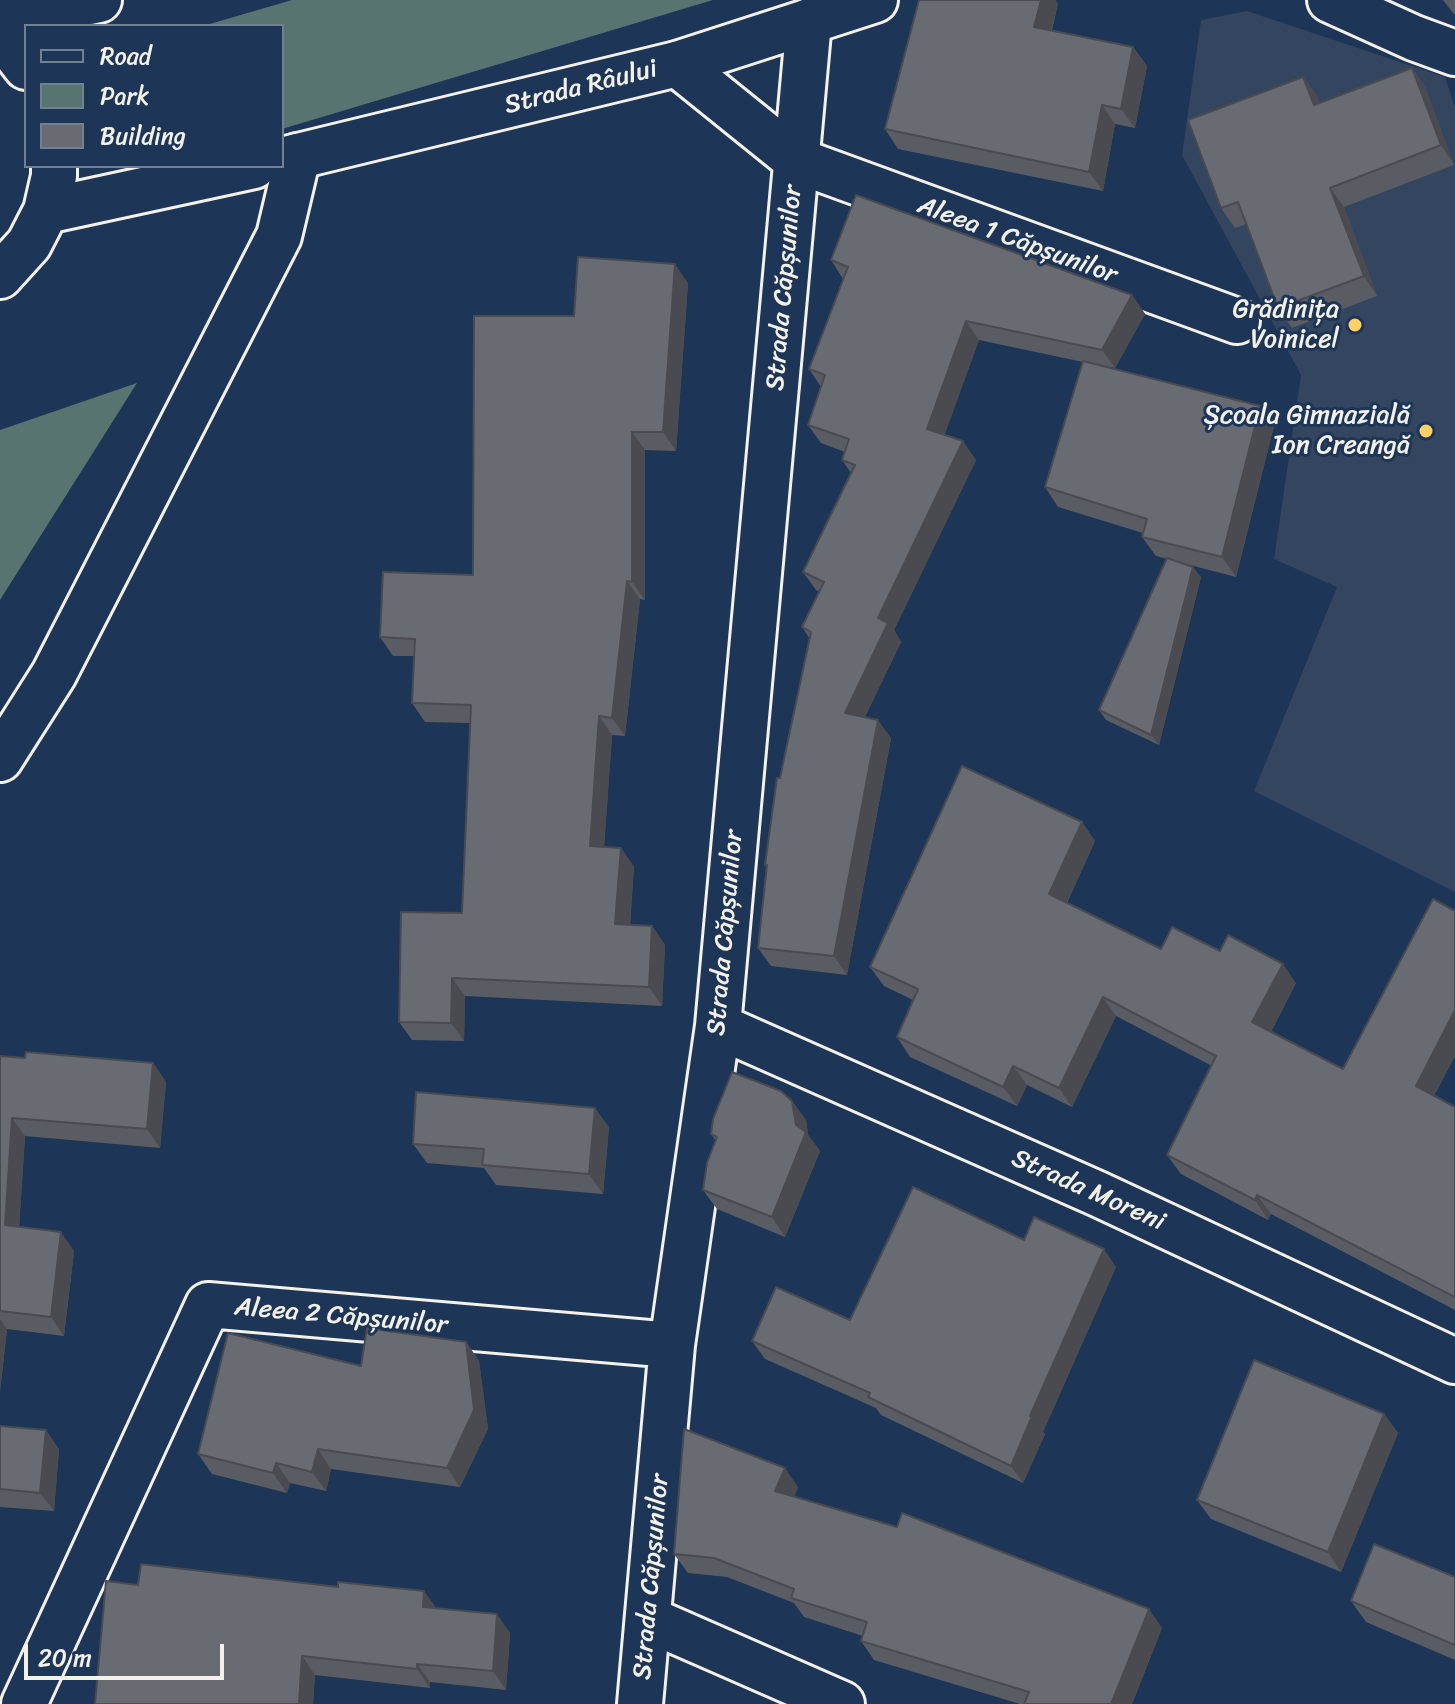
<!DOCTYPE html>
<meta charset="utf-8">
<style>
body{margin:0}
#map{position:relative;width:1455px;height:1704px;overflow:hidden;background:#1d3557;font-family:Sriracha,sans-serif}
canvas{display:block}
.legend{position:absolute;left:24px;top:24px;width:260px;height:144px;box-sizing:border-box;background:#1d3557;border:2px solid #738091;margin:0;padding:10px 14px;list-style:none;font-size:24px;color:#f4f1e8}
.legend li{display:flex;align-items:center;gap:16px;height:40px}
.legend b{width:40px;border:2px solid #738091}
.scale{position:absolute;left:24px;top:1644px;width:200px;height:36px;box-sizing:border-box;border:4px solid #f4f1e8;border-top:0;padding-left:10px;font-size:24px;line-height:28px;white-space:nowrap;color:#f4f1e8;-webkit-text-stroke:6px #1d3557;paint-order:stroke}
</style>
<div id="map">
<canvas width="1455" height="1704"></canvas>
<ul class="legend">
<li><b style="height:10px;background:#1d3557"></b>Road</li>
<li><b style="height:22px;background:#587471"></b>Park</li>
<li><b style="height:22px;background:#696b73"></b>Building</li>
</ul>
<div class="scale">20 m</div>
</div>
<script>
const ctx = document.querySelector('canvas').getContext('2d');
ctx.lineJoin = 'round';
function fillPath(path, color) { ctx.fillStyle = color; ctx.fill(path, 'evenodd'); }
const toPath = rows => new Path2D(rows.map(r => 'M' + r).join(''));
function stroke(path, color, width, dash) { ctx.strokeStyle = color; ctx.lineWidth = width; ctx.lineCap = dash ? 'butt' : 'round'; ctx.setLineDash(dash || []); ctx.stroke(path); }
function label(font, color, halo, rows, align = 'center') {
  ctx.font = font + ' Sriracha,sans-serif'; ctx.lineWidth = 6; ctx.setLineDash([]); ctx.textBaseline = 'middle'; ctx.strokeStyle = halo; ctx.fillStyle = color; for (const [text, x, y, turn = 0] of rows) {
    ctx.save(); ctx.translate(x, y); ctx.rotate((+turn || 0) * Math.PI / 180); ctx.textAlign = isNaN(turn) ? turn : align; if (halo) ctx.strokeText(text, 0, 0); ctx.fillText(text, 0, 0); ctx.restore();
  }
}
const built = toPath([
 [1247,11,1445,77,1455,107,1455,892,1254,791,1337,587,1274,559,1301,375,1182,155,1201,20]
]);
const green = toPath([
 [292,0,713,0,282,129,282,26,203,26],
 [137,383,0,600,0,430]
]);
const minor = toPath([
 [1330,0,1414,38,1455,53],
 [677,64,796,160,1237,321],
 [0,759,54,674,279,236,298,156],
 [718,1026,1098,1194,1455,1361],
 [648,1619,842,1704],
 [24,1704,208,1305,672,1345],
 [640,1704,672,1345,718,1026,809,21]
]);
const secondary = toPath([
 [0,21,99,0],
 [0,38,10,46,26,67],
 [282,160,677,64,875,0],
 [46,211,254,166],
 [0,276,29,244,46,211,54,176,54,166]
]);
const wall = toPath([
 [919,0,1055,0,1058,4,1052,30,1133,47,1147,66,1135,128,1115,124,1103,191,898,149,885,129],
 [1443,0,1455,0,1455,14,1453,13],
 [1412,68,1425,87,1454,165,1344,207,1377,296,1292,328,1278,308,1246,224,1235,228,1221,208,1303,77,1317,96,1319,103],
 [831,260,1132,295,1145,314,1115,368,1089,363,1274,426,1236,577,1182,563,1201,577,1159,745,1106,720,1099,710,1167,559,1156,556,1142,537,1143,533,1058,507,1045,487,1083,362,979,340,944,435,976,460,894,630,901,642,865,717,891,738,847,975,771,966,758,948,766,867,765,865,780,778,810,639,802,627,819,592,816,590,803,572,851,473,842,460,845,452,821,443,808,425,821,387,809,369,843,279],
 [688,283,676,451,645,450,645,600,640,599,625,736,612,735,604,847,621,848,634,867,630,925,652,926,665,945,662,1006,465,996,464,1041,412,1040,399,1022,462,913,470,723,425,722,412,703,414,656,393,656,380,637,473,575,574,316],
 [1082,822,1095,841,1067,903,1161,949,1220,951,1296,983,1271,1032,1343,1069,1455,911,1455,1056,1434,1096,1455,1107,1455,1310,1271,1214,1268,1220,1181,1174,1167,1155,1212,1066,1116,1016,1072,1107,1027,1085,1017,1106,910,1057,897,1037,913,1000,884,986,870,967],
 [0,1056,153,1063,166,1082,160,1148,25,1136,19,1227,74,1251,64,1336,7,1329,0,1391],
 [792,1101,806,1120,808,1135,820,1151,785,1237,717,1209,703,1190,716,1141,711,1134],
 [609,1127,603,1194,496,1185,484,1168,427,1163,413,1144],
 [1024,1240,1116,1267,1043,1432,1045,1434,1023,1483,881,1415,876,1408,765,1359,752,1341,850,1320],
 [466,1342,479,1361,488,1429,460,1487,331,1469,326,1491,290,1483,287,1493,212,1474,198,1454,361,1366],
 [1384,1414,1398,1433,1341,1572,1211,1519,1197,1500],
 [0,1426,59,1449,54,1511,0,1507],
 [798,1487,794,1496,1162,1628,1132,1704,1020,1704,874,1660,861,1641,863,1636,804,1617,794,1603,727,1577,688,1573,674,1554],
 [1455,1577,1455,1660,1366,1622,1351,1601],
 [138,1585,424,1591,436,1608,510,1633,506,1690,430,1682,430,1688,315,1675,313,1704,95,1704]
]);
const shadedWall = toPath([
 [1041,0,1055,0,1058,4,1047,46,1034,27],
 [1133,47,1147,66,1135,128,1121,109],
 [1412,68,1425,87,1454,165,1441,145],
 [1303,77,1317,96,1327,125,1314,105],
 [1102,105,1115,124,1103,191,1089,172],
 [1330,188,1344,207,1377,296,1364,276],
 [675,264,688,283,676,451,663,432],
 [1132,295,1145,314,1115,368,1102,350],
 [966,321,979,340,940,448,927,429],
 [1260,406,1274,426,1236,577,1222,557],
 [632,432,645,450,645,600,632,582],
 [963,441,976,460,894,630,901,642,858,731,845,713,878,618],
 [1193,567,1201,577,1159,745,1151,735],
 [627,581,640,599,625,736,612,718],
 [599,716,612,735,603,865,590,846],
 [878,720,891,738,847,975,834,956],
 [1082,822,1095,841,1062,913,1049,894],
 [621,848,634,867,628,943,615,924],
 [652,926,665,945,662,1006,649,987],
 [1283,964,1296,983,1266,1041,1252,1022],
 [452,978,465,996,464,1041,451,1023],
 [1103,997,1116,1016,1072,1107,1059,1088],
 [1455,1010,1455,1056,1429,1105,1416,1086],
 [153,1063,166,1082,160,1148,147,1129],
 [1013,1066,1027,1085,1017,1106,1003,1087],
 [792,1101,806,1120,808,1135,820,1151,785,1237,772,1217,796,1125],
 [595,1108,609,1127,603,1194,589,1174],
 [12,1118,25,1136,18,1244,5,1225],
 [1257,1195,1271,1214,1268,1220,1255,1200],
 [61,1232,74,1251,64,1336,51,1317],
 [1104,1249,1116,1267,1043,1432,1045,1434,1023,1483,1011,1466,1030,1416],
 [0,1319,7,1329,0,1391],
 [466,1342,479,1361,488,1429,460,1487,447,1468],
 [1384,1414,1398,1433,1341,1572,1328,1552],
 [46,1430,59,1449,54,1511,40,1493],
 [318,1449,331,1469,326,1491,312,1472],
 [276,1463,290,1483,287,1493,273,1473],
 [785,1468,798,1487,789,1510,775,1491],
 [424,1591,437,1610,423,1607],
 [1149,1609,1162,1628,1132,1704,1111,1704],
 [497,1614,510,1633,506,1690,493,1671],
 [302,1656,315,1675,313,1704,299,1704],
 [417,1664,430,1682,430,1688,417,1669]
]);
const building = toPath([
 [919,0,1041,0,1034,27,1133,47,1121,109,1102,105,1089,172,885,129,919,0],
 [1412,68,1441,145,1330,188,1364,276,1278,308,1238,202,1221,208,1188,120,1303,77,1314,105,1412,68],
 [856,195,1132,295,1102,350,966,321,927,429,963,441,878,618,888,623,845,713,878,720,834,956,758,948,767,865,765,865,777,778,780,778,811,632,802,627,824,582,803,572,855,465,842,460,849,439,808,425,825,375,809,369,848,267,831,260,856,195],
 [578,257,675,264,663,432,632,432,632,582,627,581,612,718,599,716,590,846,621,848,615,924,652,926,649,987,452,978,451,1023,399,1022,401,912,462,913,471,705,412,703,415,639,380,637,383,572,473,575,474,316,574,316,578,257],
 [1083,361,1260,406,1222,557,1142,537,1147,519,1045,487,1083,361],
 [1167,558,1193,567,1151,735,1099,710,1167,558],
 [962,766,1082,822,1049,894,1161,949,1172,927,1220,951,1228,935,1283,964,1252,1022,1343,1069,1433,899,1455,911,1455,1010,1416,1086,1455,1107,1455,1297,1257,1195,1255,1200,1167,1155,1216,1056,1103,997,1059,1088,1013,1066,1003,1087,897,1037,918,989,870,967,962,766],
 [26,1052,153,1063,147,1129,12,1118,5,1225,61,1232,51,1317,0,1311,0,1056,25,1058,26,1052],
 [732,1072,781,1091,792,1101,796,1125,806,1132,772,1217,703,1190,707,1163,717,1137,711,1134,713,1119,732,1072],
 [416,1092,595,1108,589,1174,482,1165,484,1149,413,1144,416,1092],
 [913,1187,1024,1240,1034,1217,1104,1249,1030,1416,1032,1416,1011,1466,868,1397,870,1393,752,1341,776,1287,850,1320,913,1187],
 [367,1328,466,1342,474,1410,447,1468,318,1449,312,1472,276,1463,273,1473,198,1454,228,1333,361,1366,367,1328],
 [1254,1360,1384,1414,1328,1552,1197,1500,1254,1360],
 [0,1426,46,1430,40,1493,0,1489,0,1426],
 [684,1429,785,1468,775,1491,897,1527,902,1513,1149,1609,1111,1704,1024,1704,1029,1692,861,1641,867,1622,791,1598,794,1589,714,1558,674,1554,684,1429],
 [1374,1544,1455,1577,1455,1645,1351,1601,1374,1544],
 [141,1564,338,1587,338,1582,424,1591,423,1607,497,1614,493,1671,417,1664,417,1669,302,1656,299,1704,95,1704,106,1581,138,1585,141,1564]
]);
const markers = [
 [1355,325,8,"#ffd166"],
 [1426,431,8,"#ffd166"]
];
const streetNames = [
 ["Strada Râului",581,88,-14],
 ["Aleea 1 Căpșunilor",1017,241,20],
 ["Strada Căpșunilor",785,288,-85],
 ["Strada Căpșunilor",726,933,-85],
 ["Strada Moreni",1088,1191,24],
 ["Aleea 2 Căpșunilor",341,1317,5],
 ["Strada Căpșunilor",652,1577,-85]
];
const poiNames = [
 ["Grădinița",1339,310],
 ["Voinicel",1339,340],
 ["Școala Gimnazială",1410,416],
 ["Ion Creangă",1410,446]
];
fillPath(built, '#34455f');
fillPath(green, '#587471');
stroke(minor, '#f4f1e8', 50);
stroke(secondary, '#f4f1e8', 50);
stroke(minor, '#1d3557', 44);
stroke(secondary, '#1d3557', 44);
fillPath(wall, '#5a5c63');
fillPath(shadedWall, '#4a4b50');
fillPath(building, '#696b73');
stroke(building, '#4a4b50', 2);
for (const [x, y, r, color] of markers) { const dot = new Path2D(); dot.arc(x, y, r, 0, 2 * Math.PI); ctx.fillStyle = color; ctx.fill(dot); stroke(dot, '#1d3557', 3); }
label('26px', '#f4f1e8', '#1d3557', streetNames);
label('26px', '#f4f1e8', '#1d3557', poiNames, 'right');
</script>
